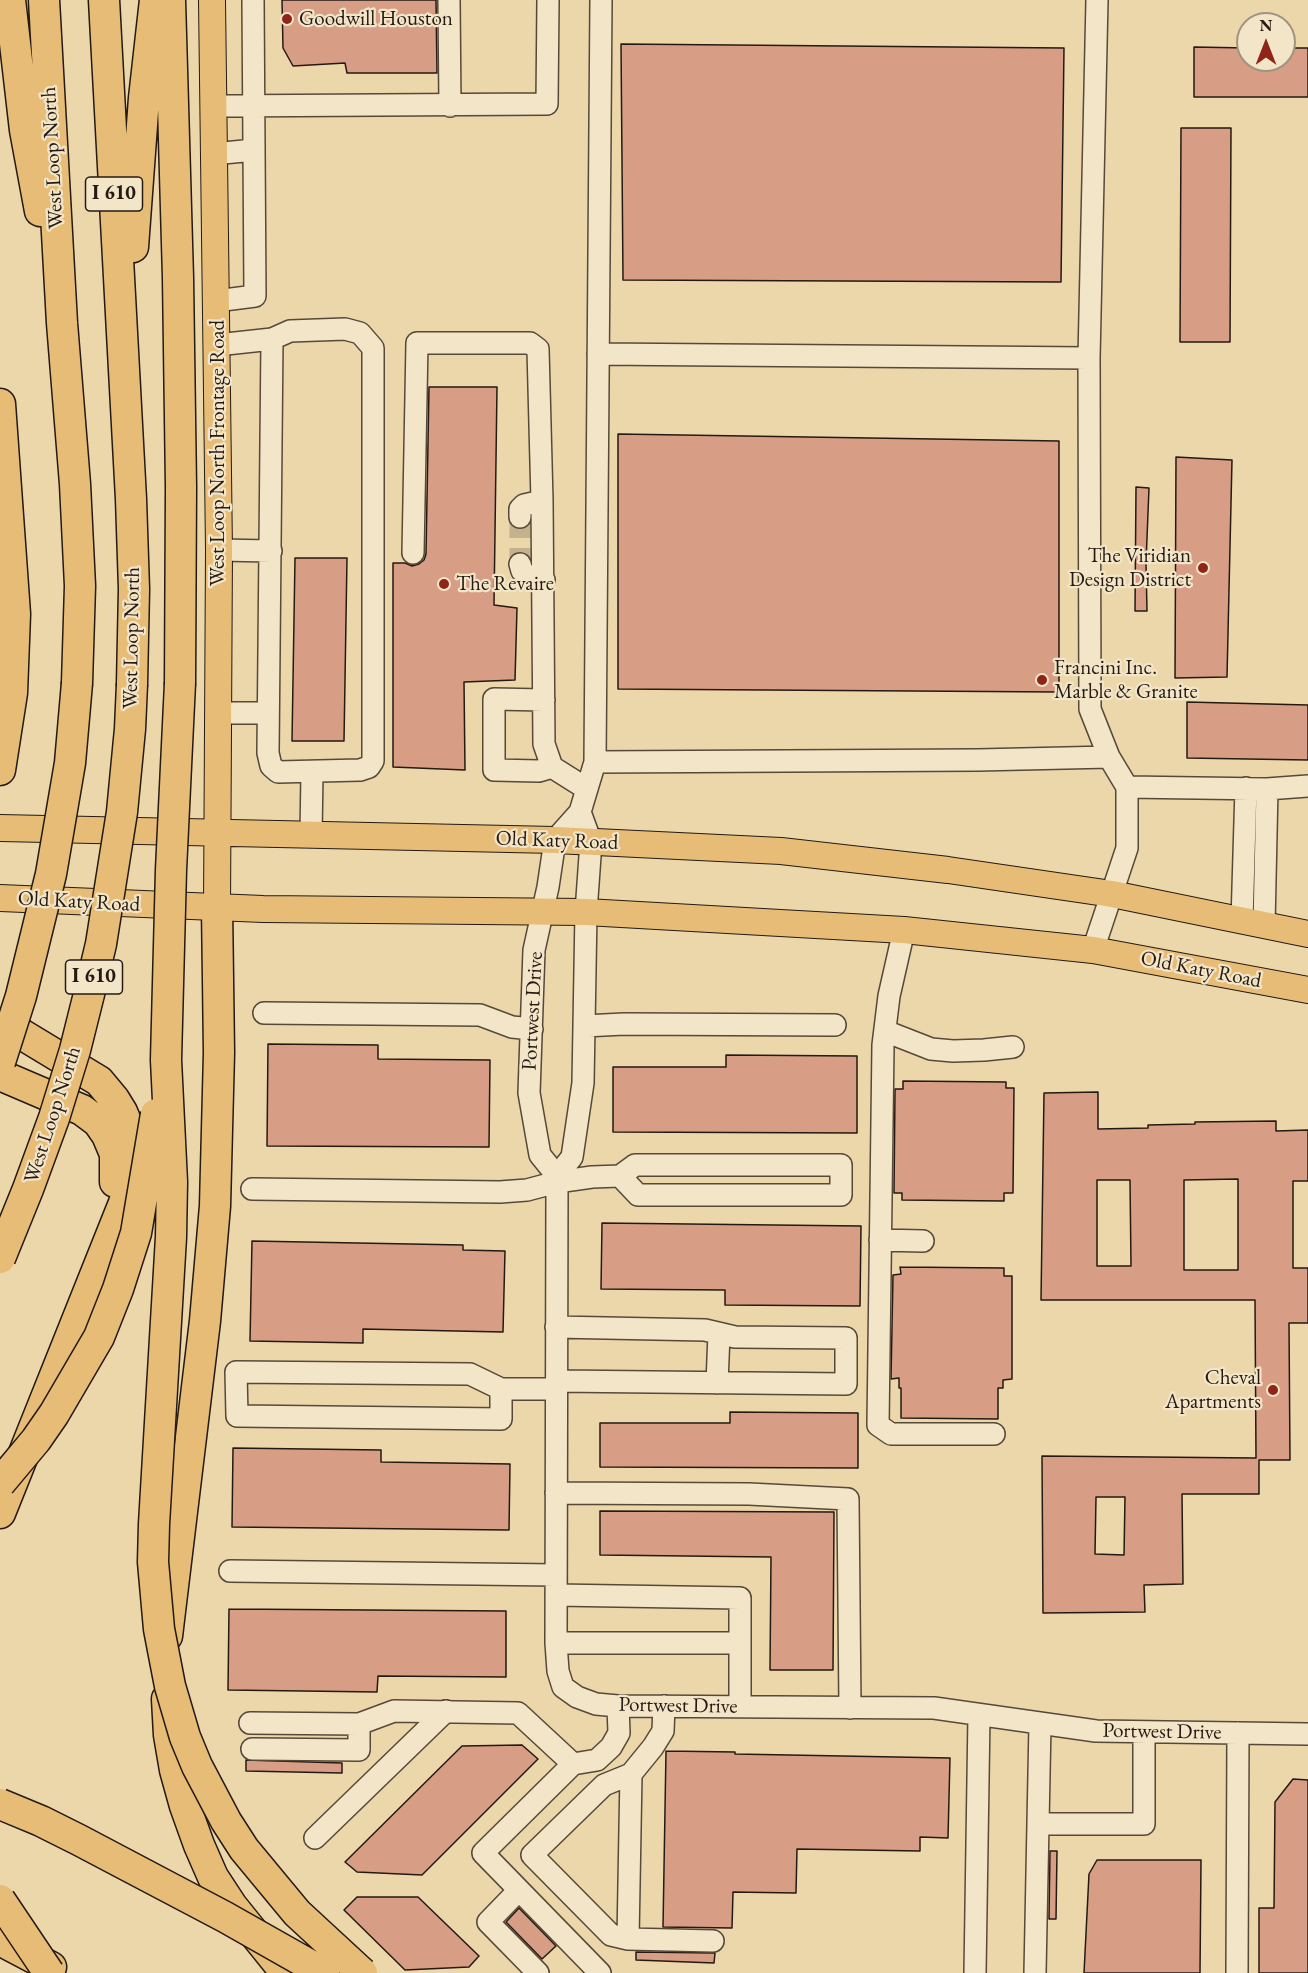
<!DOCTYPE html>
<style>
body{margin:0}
#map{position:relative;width:1308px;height:1973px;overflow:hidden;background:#ecd7ab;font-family:"EB Garamond",serif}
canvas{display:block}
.north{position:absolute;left:1236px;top:12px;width:60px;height:60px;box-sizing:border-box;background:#f3e5c8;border:2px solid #a09480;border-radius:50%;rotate:0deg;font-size:16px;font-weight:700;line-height:24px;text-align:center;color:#241a13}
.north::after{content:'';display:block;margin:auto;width:21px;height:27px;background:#8f2418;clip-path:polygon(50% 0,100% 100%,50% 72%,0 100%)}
</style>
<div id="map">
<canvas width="1308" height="1973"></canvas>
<div class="north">N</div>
</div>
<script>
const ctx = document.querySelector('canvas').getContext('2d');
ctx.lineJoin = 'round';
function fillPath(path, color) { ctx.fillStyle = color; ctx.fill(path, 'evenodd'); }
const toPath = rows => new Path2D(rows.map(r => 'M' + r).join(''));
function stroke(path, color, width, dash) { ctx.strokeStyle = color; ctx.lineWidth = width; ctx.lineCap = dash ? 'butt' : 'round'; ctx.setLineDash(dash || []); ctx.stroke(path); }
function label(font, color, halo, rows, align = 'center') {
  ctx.font = font + ' "EB Garamond",serif'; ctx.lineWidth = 4.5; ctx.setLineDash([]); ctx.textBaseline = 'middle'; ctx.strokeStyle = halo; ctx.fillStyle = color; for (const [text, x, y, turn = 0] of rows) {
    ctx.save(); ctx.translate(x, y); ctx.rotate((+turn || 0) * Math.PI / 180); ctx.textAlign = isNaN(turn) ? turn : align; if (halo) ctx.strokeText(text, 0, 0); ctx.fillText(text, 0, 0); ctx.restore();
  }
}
const building = toPath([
 [282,0,436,0,437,73,347,73,345,63,293,66,283,48,282,0],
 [621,44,1064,48,1061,282,623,280,621,44],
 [1194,47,1248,48,1248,60,1284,60,1284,48,1308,48,1308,97,1194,97,1194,47],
 [1181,128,1231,128,1230,342,1180,342,1181,128],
 [429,387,497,387,494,605,517,608,515,680,464,682,465,770,393,767,393,563,405,563,412,566,419,564,424,560,426,554,429,387],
 [618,434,1059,441,1059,692,618,689,618,434],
 [1176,457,1232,460,1227,677,1175,678,1176,457],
 [1136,487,1149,488,1146,563,1147,611,1135,611,1136,487],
 [295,558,347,558,344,741,292,741,295,558],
 [1187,702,1308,705,1308,760,1187,758,1187,702],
 [268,1044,378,1045,378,1059,490,1060,489,1147,267,1146,268,1044],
 [726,1055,857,1056,857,1133,613,1132,613,1067,726,1067,726,1055],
 [903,1081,1006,1082,1006,1088,1014,1088,1013,1193,1004,1193,1004,1201,902,1200,902,1193,894,1193,895,1089,903,1089,903,1081],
 [1098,1092,1098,1129,1148,1128,1148,1125,1195,1124,1195,1122,1276,1121,1276,1131,1308,1130,1308,1181,1293,1181,1293,1268,1308,1268,1308,1323,1289,1323,1290,1460,1259,1460,1259,1494,1182,1494,1183,1584,1144,1585,1145,1612,1043,1613,1042,1456,1256,1458,1255,1300,1041,1300,1044,1093,1098,1092],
 [1238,1179,1238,1270,1184,1270,1184,1180,1238,1179],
 [1097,1180,1130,1180,1131,1266,1097,1266,1097,1180],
 [1096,1497,1125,1497,1124,1555,1095,1554,1096,1497],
 [602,1223,861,1226,860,1306,725,1305,725,1290,601,1289,602,1223],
 [252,1241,463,1245,463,1250,505,1251,503,1332,363,1329,363,1343,250,1341,252,1241],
 [900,1267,1004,1268,1004,1276,1012,1276,1012,1379,1003,1380,1003,1388,998,1388,998,1419,901,1418,901,1388,899,1388,899,1378,891,1379,893,1275,901,1274,900,1267],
 [730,1412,858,1413,858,1468,600,1467,600,1423,730,1423,730,1412],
 [233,1448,381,1450,381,1462,510,1464,509,1530,232,1527,233,1448],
 [600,1511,834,1512,833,1670,770,1670,771,1557,600,1555,600,1511],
 [229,1609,506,1611,506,1677,378,1676,377,1692,228,1690,229,1609],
 [522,1745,538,1759,422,1875,357,1872,345,1862,462,1746,522,1745],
 [666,1751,735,1752,735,1754,950,1758,948,1838,920,1837,920,1851,797,1849,796,1893,733,1892,732,1928,663,1927,666,1751],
 [246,1760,342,1763,342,1773,246,1771,246,1760],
 [1293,1779,1308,1780,1308,1973,1259,1973,1259,1908,1274,1908,1275,1802,1293,1779],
 [1050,1851,1057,1851,1056,1919,1049,1919,1050,1851],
 [1097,1860,1201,1860,1200,1973,1084,1973,1089,1874,1097,1860],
 [357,1897,418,1897,479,1956,469,1967,405,1970,344,1910,357,1897],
 [519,1908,556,1946,542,1959,506,1922,519,1908],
 [636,1952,715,1953,714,1963,636,1960,636,1952]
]);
const minorTunnel = toPath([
 [520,517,520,564]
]);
const minor = toPath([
 [449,0,450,106],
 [212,106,547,104,548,0],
 [213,154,254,150],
 [216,301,255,296,253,0],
 [217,345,272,339,290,331,345,329,360,333,373,348,373,761,369,767,360,770,278,772,271,766,268,753,272,339],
 [598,354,1089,358],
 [520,517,520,509,524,505,542,501],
 [219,550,271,551],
 [413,553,417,343,530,343,538,349,542,501,544,744,552,767,587,789],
 [520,564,522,571,528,576,544,580],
 [544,700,494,699,494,770,539,771,552,767],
 [219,713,268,713],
 [595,762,978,760,1109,757,1090,709,1089,358,1097,0],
 [1127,787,1267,789,1308,786],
 [580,812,591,842,586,912,583,1083,572,1157,557,1176,557,1182,556,1643,558,1671,563,1687,577,1697,596,1704,618,1706,934,1708,1096,1731,1308,1734],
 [311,835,312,772],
 [1242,921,1246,788],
 [1264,925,1267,789],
 [904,930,889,996,883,1045,878,1425,891,1434,994,1434],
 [1093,950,1127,848,1127,787,1109,757],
 [264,1013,480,1015,512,1027,532,1029],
 [584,1026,624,1024,835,1025],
 [885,1031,931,1049,953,1051,984,1050,1013,1047],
 [557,1176,540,1155,529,1093,534,950,548,887,555,840,580,812,595,762,601,0],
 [252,1189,500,1192,527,1190,557,1182,592,1177,620,1176,635,1165,841,1165,841,1195,638,1195,620,1176],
 [880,1240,923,1241],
 [556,1327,705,1330,735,1337,846,1338,846,1384,556,1381],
 [717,1383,719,1334],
 [501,1389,501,1419,237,1416,236,1372,470,1374,501,1389,556,1389],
 [556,1493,749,1494,848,1499,850,1708],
 [230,1571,556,1575],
 [556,1595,740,1598,740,1707],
 [556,1643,740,1643],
 [664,1706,663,1731,653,1747,631,1774,604,1785,532,1855,611,1935,628,1939,713,1941],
 [250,1723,359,1724,394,1711,518,1713,573,1764],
 [252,1749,359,1750,359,1724],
 [1038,1824,1144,1824,1144,1733],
 [315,1838,446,1711],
 [519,1890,488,1922,538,1973],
 [628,1939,631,1774],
 [600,1973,483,1853,573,1764,597,1760,611,1747,619,1733,618,1706],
 [975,1973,979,1715],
 [1035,1973,1040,1724],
 [1237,1973,1238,1733]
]);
const major = toPath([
 [212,0,219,550,217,907],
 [0,828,555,840,781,851,948,870,1112,894,1308,934],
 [0,898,263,909,586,912,904,930,1093,950,1308,990]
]);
const highway = toPath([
 [10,0,25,130,40,211],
 [44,0,62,323,75,484,80,586,77,683],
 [104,0,131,499,134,589,132,684],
 [170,0,178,278,181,487,180,683],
 [133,247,144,98,155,0],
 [0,404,15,614,12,693,0,770],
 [0,1025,23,1035,99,1081,114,1099,122,1112,130,1131,132,1152,130,1177,124,1203,0,1513],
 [0,1075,82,1110,98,1122,107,1135,115,1154,115,1182],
 [167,1636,205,1321,215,1206,219,1053,217,907],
 [167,1699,169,1735,175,1770,185,1806,199,1845,213,1877,232,1906,286,1973],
 [0,1940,51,1967]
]);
const highwayBridge = toPath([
 [180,683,171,870,166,1060,172,1182,171,1237,154,1524,153,1562,159,1629,170,1686,185,1737,197,1766,226,1821,244,1849,297,1913,362,1973],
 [0,1062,21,996,51,874,70,763,77,683],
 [0,1258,28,1189,54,1118,75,1050,92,982,101,944,122,812,130,729,132,684],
 [0,1483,36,1440,54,1414,99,1337,118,1289,136,1233,156,1114],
 [0,1804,41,1821,79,1840,225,1917,324,1973],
 [0,1900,49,1973]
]);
const markers = [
 [287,19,6,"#8f2418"],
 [1203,568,6,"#8f2418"],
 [444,584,6,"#8f2418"],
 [1042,680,6,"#8f2418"],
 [1273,1390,6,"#8f2418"]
];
const shields = [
 [114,194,57],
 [94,977,57]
];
const shieldNames = [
 ["I 610",114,194],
 ["I 610",94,977]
];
const poiNames = [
 ["Goodwill Houston",299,19],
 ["The Viridian",1191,556,"right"],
 ["Design District",1191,580,"right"],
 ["The Revaire",456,584],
 ["Francini Inc.",1054,668],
 ["Marble & Granite",1054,692],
 ["Cheval",1261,1378,"right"],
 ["Apartments",1261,1402,"right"]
];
const streetNames = [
 ["West Loop North",53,158,-93],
 ["West Loop North Frontage Road",218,453,-90],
 ["West Loop North",132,638,-89],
 ["Old Katy Road",557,841,2],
 ["Old Katy Road",79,902,3],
 ["Old Katy Road",1201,970,11],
 ["Portwest Drive",533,1011,-87],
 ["West Loop North",53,1115,-72],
 ["Portwest Drive",678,1706,1],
 ["Portwest Drive",1162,1732,1]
];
fillPath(building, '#d79d85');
stroke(building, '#241a13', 1.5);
stroke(minorTunnel, '#c4b18d', 21, [21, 10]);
stroke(minor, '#564939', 24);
stroke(major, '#241a13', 28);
stroke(highway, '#241a13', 33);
stroke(minor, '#f3e5c8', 21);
stroke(major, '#e6bc76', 26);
stroke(highway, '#e6bc76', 30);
stroke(highwayBridge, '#241a13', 33, []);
stroke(highwayBridge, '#e6bc76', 30);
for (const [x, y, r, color] of markers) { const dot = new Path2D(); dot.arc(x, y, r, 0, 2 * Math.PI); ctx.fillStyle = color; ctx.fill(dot); stroke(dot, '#f3e5c8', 2); }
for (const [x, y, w] of shields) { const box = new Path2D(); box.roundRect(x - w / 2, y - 17, w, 34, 4.5); ctx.fillStyle = '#f3e5c8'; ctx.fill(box); stroke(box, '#241a13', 1.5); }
label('bold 20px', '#241a13', null, shieldNames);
label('21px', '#241a13', '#f3e5c8', poiNames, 'left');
label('21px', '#241a13', '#f3e5c8', streetNames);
</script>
